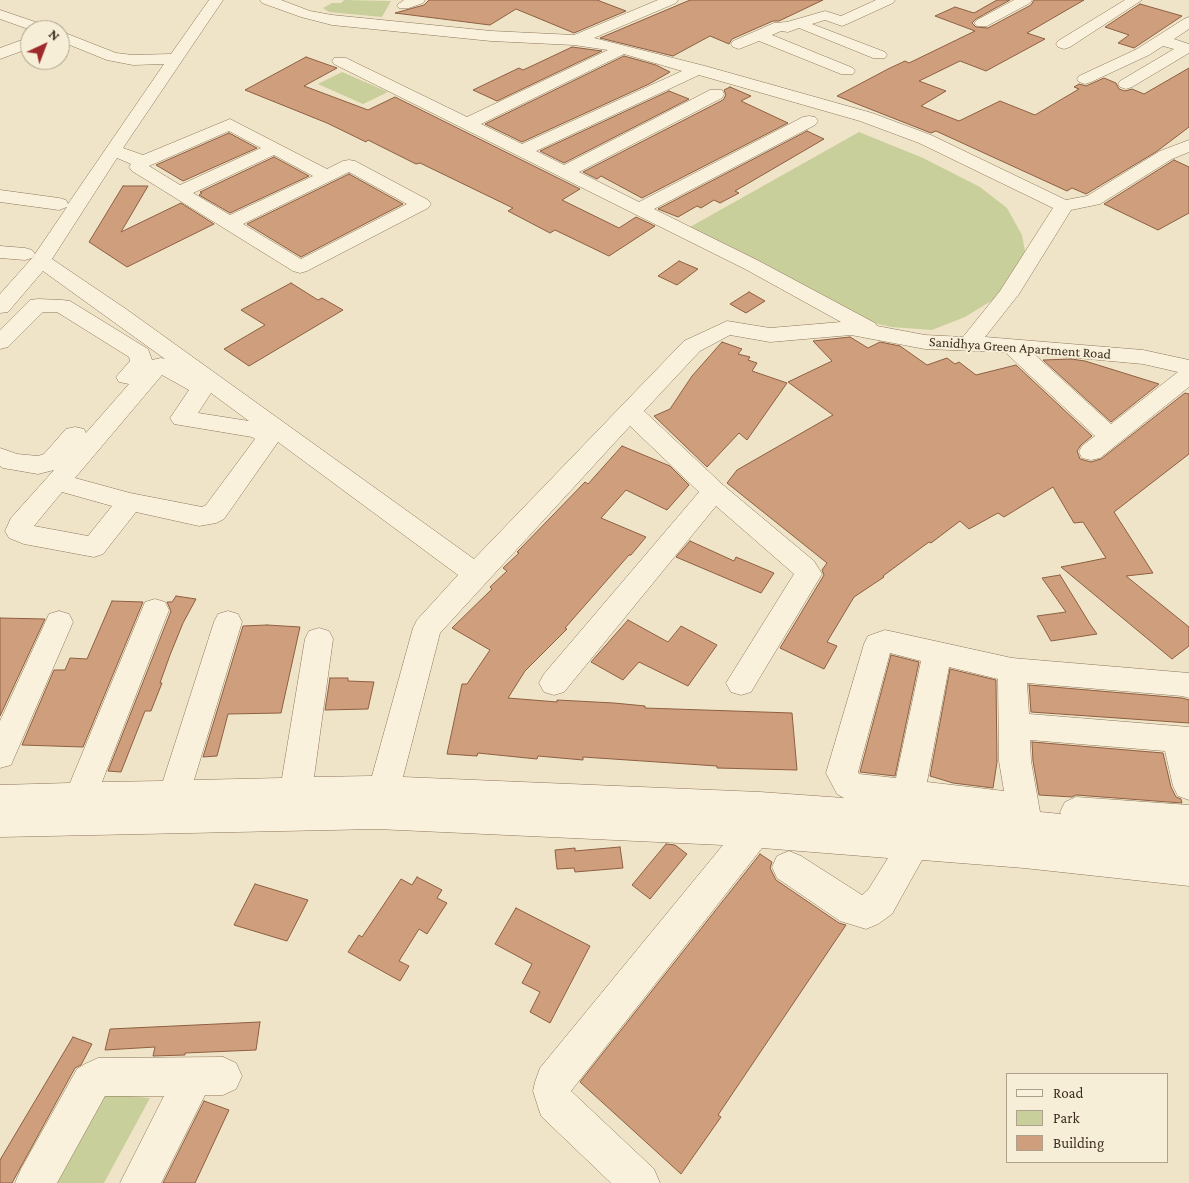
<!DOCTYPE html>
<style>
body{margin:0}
#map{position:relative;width:1189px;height:1183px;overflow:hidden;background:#f0e4c8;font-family:"Crimson Pro",serif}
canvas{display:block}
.legend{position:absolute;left:1006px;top:1073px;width:162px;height:90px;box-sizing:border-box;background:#f7eed8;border:1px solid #ada18e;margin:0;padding:6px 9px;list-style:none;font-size:15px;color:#3d2e20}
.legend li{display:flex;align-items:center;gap:10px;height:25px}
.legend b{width:25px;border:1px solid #ada18e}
.north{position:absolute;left:20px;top:20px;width:50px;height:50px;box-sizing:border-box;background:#f7eed8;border:1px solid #ada18e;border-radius:50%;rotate:43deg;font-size:14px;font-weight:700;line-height:20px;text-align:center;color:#3d2e20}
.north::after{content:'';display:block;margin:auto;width:18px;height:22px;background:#9e2a2b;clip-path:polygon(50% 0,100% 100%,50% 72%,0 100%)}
</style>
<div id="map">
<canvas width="1189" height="1183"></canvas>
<ul class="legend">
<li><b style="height:6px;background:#faf1dc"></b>Road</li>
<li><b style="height:14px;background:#c9cf9b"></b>Park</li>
<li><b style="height:14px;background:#cf9f7d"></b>Building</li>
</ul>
<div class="north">N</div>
</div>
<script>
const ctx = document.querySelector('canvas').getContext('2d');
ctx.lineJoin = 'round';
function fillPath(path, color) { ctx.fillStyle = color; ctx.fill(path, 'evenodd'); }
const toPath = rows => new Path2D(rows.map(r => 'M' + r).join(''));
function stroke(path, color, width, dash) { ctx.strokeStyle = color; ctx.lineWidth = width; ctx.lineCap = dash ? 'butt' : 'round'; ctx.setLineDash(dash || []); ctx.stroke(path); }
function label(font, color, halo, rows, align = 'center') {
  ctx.font = font + ' "Crimson Pro",serif'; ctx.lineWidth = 4; ctx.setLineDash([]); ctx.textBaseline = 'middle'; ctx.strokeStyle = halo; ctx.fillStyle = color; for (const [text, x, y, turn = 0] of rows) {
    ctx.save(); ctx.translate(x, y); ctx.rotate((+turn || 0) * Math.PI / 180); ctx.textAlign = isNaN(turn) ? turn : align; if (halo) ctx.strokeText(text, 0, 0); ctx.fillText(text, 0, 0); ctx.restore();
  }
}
const green = toPath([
 [344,0,345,0,391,1,382,17,329,12,323,8,332,3,341,3],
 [342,72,388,92,363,104,318,84],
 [859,132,923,158,980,187,1007,208,1022,235,1025,251,1019,284,965,317,932,330,891,327,861,320,690,227],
 [99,1093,150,1098,104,1183,48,1183]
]);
const building = toPath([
 [429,0,597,0,626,11,574,33,516,9,490,25,395,13,424,5,429,0],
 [690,0,823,0,779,21,773,21,732,39,729,44,710,36,673,56,600,38,690,0],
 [997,0,1010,0,976,19,972,23,976,27,988,28,1031,5,1034,0,1084,0,1027,33,1045,39,986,71,960,61,919,81,946,91,921,106,959,121,1000,101,1035,115,1079,89,1074,87,1079,84,1086,86,1104,78,1116,83,1119,89,1125,91,1132,89,1144,94,1189,68,1189,127,1156,152,1086,194,1072,188,1067,191,936,131,931,133,837,96,888,69,905,61,909,63,975,31,935,16,955,7,974,13,997,0],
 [1140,4,1182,16,1134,48,1118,43,1129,35,1105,27,1140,4],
 [572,47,602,51,497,101,473,90,519,68,523,70,536,64,572,47],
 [624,56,656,65,670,72,649,84,522,142,485,124,624,56],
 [306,57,337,68,304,86,368,110,395,97,580,189,562,200,619,228,636,217,655,226,609,256,555,230,550,233,508,211,513,208,420,163,416,164,368,140,366,142,327,123,245,90,306,57],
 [730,87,751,96,741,101,788,123,642,198,601,176,597,179,583,172,723,100,726,95,724,90,730,87],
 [669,91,689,99,564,163,540,151,669,91],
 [807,131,824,139,735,191,739,193,720,203,714,200,701,208,697,206,678,217,658,209,807,131],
 [229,133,257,148,183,181,156,165,229,133],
 [274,157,309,176,230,213,199,195,202,193,200,192,274,157],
 [1174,160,1189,167,1189,213,1158,230,1104,204,1174,160],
 [349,174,403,204,301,257,247,224,349,174],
 [123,186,148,186,121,232,181,203,214,224,127,267,89,242,123,186],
 [679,261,698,269,677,285,658,276,679,261],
 [291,283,318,300,322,298,343,310,249,366,224,349,265,325,241,310,291,283],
 [749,292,765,301,746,313,730,304,749,292],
 [850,337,868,348,880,342,900,346,927,365,947,358,955,364,959,362,976,375,1016,365,1092,436,1081,445,1077,451,1080,459,1091,462,1101,459,1185,393,1189,394,1189,454,1114,512,1153,573,1126,576,1189,627,1189,646,1172,659,1061,567,1106,558,1083,522,1074,523,1053,487,1004,517,998,513,969,529,960,521,931,543,929,542,883,576,884,577,854,597,827,642,837,646,824,669,780,648,824,575,822,570,827,563,727,483,737,470,833,415,788,382,832,361,813,341,850,337],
 [722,342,742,349,738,354,750,357,748,360,757,363,752,371,787,383,747,440,739,433,707,467,654,416,670,409,692,376,722,342],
 [1071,359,1085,361,1159,384,1111,422,1043,360,1071,359],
 [622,446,670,466,689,485,667,510,626,490,601,518,646,537,631,555,629,555,565,628,567,629,525,671,508,698,557,702,557,700,614,703,645,706,645,708,792,713,797,770,717,768,717,766,583,757,583,760,538,756,537,759,478,753,477,756,447,754,462,684,467,684,490,650,452,628,492,589,490,587,507,571,503,568,519,553,517,552,519,550,585,482,588,484,622,446],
 [690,541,734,561,736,557,774,573,761,593,676,557,690,541],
 [1060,575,1090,624,1097,634,1051,641,1037,616,1066,612,1042,578,1060,575],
 [176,596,196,599,183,623,170,655,160,683,162,683,151,711,145,711,121,772,108,771,171,611,167,602,172,602,176,596],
 [112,601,143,602,83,747,22,745,54,670,65,670,70,658,87,659,112,601],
 [0,618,45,619,0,716,0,618],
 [628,620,668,642,681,626,717,645,688,686,639,662,623,680,591,662,628,620],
 [267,625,300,627,281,713,228,714,217,756,203,757,243,626,267,625],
 [891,655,919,662,895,776,860,772,891,655],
 [950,669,996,680,997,762,993,788,953,783,930,776,950,669],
 [330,678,348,678,348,681,374,682,368,709,325,710,330,678],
 [1029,685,1182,698,1189,700,1189,723,1031,712,1029,685],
 [1032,742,1163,753,1171,787,1176,797,1181,799,1182,803,1076,795,1072,797,1039,795,1033,761,1032,742],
 [666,844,675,845,687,854,650,899,632,885,666,844],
 [620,847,623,868,575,872,574,868,557,869,555,850,575,848,575,851,620,847],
 [760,854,772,862,770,868,776,880,839,923,846,925,718,1115,721,1117,681,1174,580,1082,760,854],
 [417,877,442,890,437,898,447,903,427,934,419,929,399,961,409,966,400,981,348,952,359,935,362,937,401,879,412,885,417,877],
 [255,884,308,900,287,941,234,925,255,884],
 [516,908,590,946,550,1023,530,1012,540,992,522,983,532,964,495,944,516,908],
 [260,1022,256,1050,185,1053,185,1055,153,1056,155,1047,105,1050,110,1029,260,1022],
 [73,1037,92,1044,81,1065,75,1068,12,1183,0,1183,0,1160,73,1037],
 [204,1101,229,1110,195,1183,163,1183,204,1101]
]);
const minor = toPath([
 [209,0,223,0,123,148,143,155,230,119,327,169,343,161,349,160,355,161,428,200,431,204,428,208,307,271,300,273,293,271,132,171,129,167,131,164,117,158,52,259,126,309,474,559,684,341,727,321,770,328,841,322,745,269,334,64,332,61,334,58,346,58,467,117,608,50,574,45,491,41,332,25,301,17,262,3,260,0,281,0,310,11,332,15,491,31,574,35,658,0,678,0,676,3,594,38,705,66,872,113,931,135,1066,200,1087,196,1160,151,1189,140,1189,152,1172,159,1100,204,1071,210,1019,294,985,337,1143,350,1189,360,1189,387,1100,458,1091,460,1082,458,1079,452,1082,446,1095,436,1005,352,925,349,851,335,770,342,730,335,700,351,644,411,723,485,814,561,822,574,751,692,741,695,731,692,726,683,794,574,716,506,564,692,554,695,544,692,539,683,544,674,699,492,630,426,440,633,403,777,760,792,844,798,837,794,826,773,864,644,868,636,885,630,1012,658,1189,673,1189,698,1182,696,1027,683,1029,714,1189,727,1189,800,1178,796,1173,786,1165,751,1030,740,1031,761,1040,812,1061,814,1060,812,1065,802,1076,797,1189,805,1189,886,1024,868,922,860,892,914,878,924,866,929,840,921,777,878,772,867,777,856,789,851,801,856,862,895,868,890,888,858,762,848,571,1091,654,1169,660,1183,611,1183,541,1116,533,1091,535,1082,540,1068,723,845,377,829,0,837,0,785,70,783,145,602,155,599,165,602,169,610,102,782,163,781,214,622,218,614,228,611,238,614,242,622,194,780,282,778,305,639,309,631,319,628,329,631,333,639,314,777,372,776,413,628,417,620,458,575,278,442,224,519,216,523,199,526,136,512,103,554,94,557,24,544,9,538,5,531,11,518,54,470,38,474,3,468,0,466,0,448,17,454,38,456,44,454,66,429,75,427,84,429,86,433,129,384,119,382,116,377,130,361,129,357,57,312,43,312,8,347,0,349,0,330,30,300,38,299,62,300,70,301,148,349,152,360,161,358,165,359,43,271,8,312,0,313,0,294,33,257,67,207,59,210,0,202,0,190,59,198,66,200,68,204,164,64,133,65,107,60,60,41,60,31,116,53,133,55,171,54,209,0],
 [624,54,682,71,522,144,481,124,624,54],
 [699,75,860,121,919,143,1053,208,1000,291,963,337,925,335,877,326,875,323,759,261,654,209,815,125,818,121,815,117,809,116,803,117,639,202,579,172,722,98,724,94,722,90,710,90,564,165,536,151,699,75],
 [229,131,261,148,180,185,149,166,229,131],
 [274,155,313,176,230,215,193,193,274,155],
 [349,172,407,204,301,259,243,224,349,172],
 [1034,354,1143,364,1178,372,1111,424,1034,354],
 [162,375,189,390,170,418,174,424,252,437,255,439,206,505,202,507,130,493,75,478,162,375],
 [211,393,249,421,198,413,211,393],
 [62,492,112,506,88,536,34,526,62,492],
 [890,653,921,661,896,778,859,774,858,772,890,653],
 [949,667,998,679,999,761,1004,791,927,782,949,667],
 [404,0,425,0,423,3,409,8,399,8,397,5,404,0],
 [876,0,895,0,893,3,847,24,842,26,825,20,812,24,885,52,887,55,885,58,873,58,799,28,788,32,781,31,772,35,853,68,855,71,853,74,841,74,759,41,739,49,733,47,731,44,733,41,774,23,787,22,825,11,841,16,876,0],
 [1014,0,1032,0,1030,3,987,26,977,26,974,23,977,20,1014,0],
 [1125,0,1142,0,1070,47,1064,49,1058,47,1056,44,1058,41,1125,0],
 [0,10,50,27,53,30,31,30,0,19,0,10],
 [1189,17,1189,29,1174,39,1189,44,1189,53,1132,87,1126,89,1120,87,1118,84,1120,81,1174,49,1163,46,1149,55,1091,82,1085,84,1079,82,1077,79,1079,76,1137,49,1184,19,1189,17],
 [30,37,30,48,0,59,0,48,30,37],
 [0,246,25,248,32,250,35,254,32,258,25,260,0,258,0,246],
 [59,611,69,614,73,622,11,765,0,768,0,721,49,614,59,611],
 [223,1057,236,1063,242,1076,236,1089,223,1095,205,1095,161,1183,120,1183,164,1096,105,1096,57,1183,15,1183,21,1169,77,1069,85,1064,98,1058,223,1057]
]);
const streetNames = [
 ["Sanidhya Green Apartment Road",1020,348,4]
];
fillPath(green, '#c9cf9b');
fillPath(building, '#cf9f7d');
stroke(building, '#8d5f41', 1);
stroke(minor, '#8d765c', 1);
fillPath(minor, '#faf1dc');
label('14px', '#3d2e20', '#f7eed8', streetNames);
</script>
